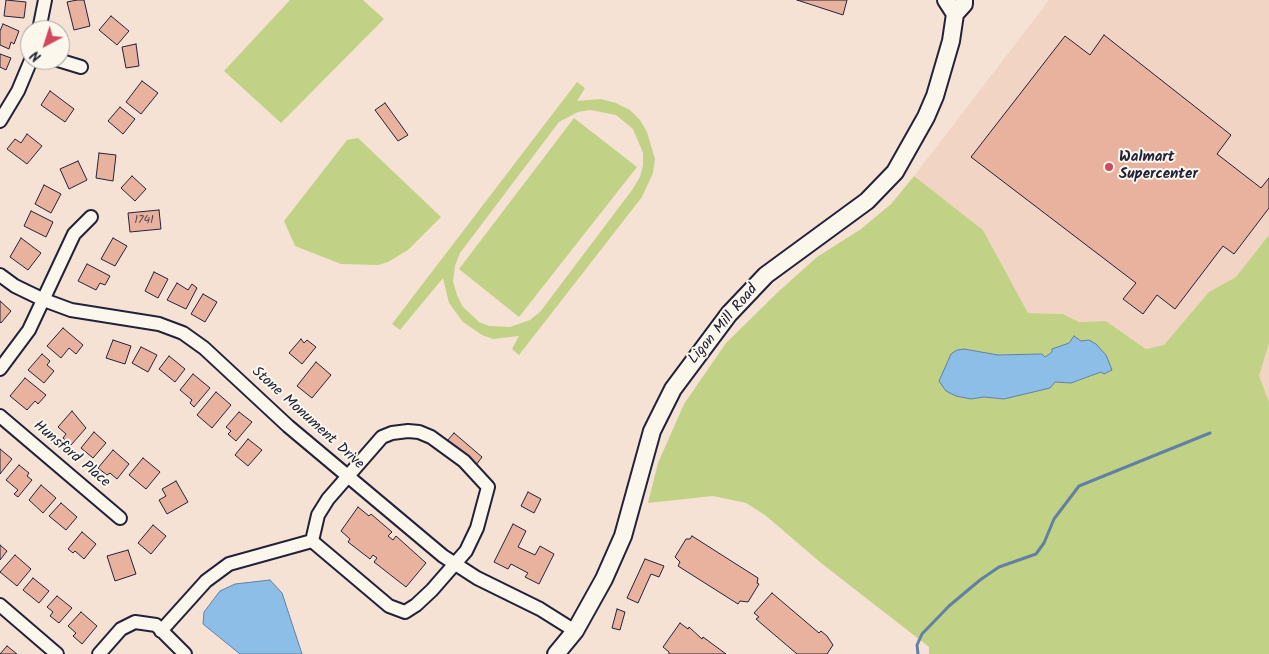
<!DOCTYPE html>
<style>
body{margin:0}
#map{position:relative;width:1269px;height:654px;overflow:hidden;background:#f6e2d5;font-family:Kalam,sans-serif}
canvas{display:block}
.north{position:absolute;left:20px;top:20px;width:50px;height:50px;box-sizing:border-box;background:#fbf7ec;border:1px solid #a4a2a5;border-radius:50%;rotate:220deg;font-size:14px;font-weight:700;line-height:20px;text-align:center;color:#22223b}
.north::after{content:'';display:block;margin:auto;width:18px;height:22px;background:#d1495b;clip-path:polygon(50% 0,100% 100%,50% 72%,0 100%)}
</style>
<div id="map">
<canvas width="1269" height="654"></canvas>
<div class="north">N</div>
</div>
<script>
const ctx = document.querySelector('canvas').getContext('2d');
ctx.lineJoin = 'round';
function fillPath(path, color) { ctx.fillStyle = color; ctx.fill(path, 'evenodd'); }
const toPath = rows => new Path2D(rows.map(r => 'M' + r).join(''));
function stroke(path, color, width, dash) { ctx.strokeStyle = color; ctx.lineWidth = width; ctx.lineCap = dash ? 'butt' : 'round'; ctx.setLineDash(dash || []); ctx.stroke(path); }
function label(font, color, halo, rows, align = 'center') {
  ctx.font = font + ' Kalam,sans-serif'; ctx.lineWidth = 4; ctx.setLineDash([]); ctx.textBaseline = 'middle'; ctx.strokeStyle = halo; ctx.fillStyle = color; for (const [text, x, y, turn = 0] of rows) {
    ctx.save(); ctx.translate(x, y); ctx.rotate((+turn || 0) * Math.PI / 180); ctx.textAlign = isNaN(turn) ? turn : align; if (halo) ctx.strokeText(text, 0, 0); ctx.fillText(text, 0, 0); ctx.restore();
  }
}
const built = toPath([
 [1049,0,1269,0,1269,409,1146,349,1106,321,1079,322,1063,314,1028,313,983,230,914,176]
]);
const green = toPath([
 [290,0,363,0,384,19,281,123,224,71],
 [577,82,585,88,577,101,601,99,616,103,630,110,640,120,647,132,655,159,653,173,642,197,519,355,512,349,519,336,493,339,482,335,463,322,449,303,443,278,400,330,392,324],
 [590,110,616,115,633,129,643,153,643,165,640,177,632,190,540,312,530,320,510,327,489,326,479,322,463,307,457,295,453,281,455,266,460,253,559,122,578,112],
 [574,118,637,167,519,317,459,269],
 [358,138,441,217,408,250,388,262,378,265,341,264,295,246,284,221,347,140],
 [914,176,983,230,1028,313,1063,314,1079,322,1106,321,1146,349,1164,345,1209,292,1236,277,1269,235,1269,343,1259,376,1269,402,1269,654,929,654,929,647,821,563,765,515,746,503,713,496,648,503,658,463,684,404,726,343,778,292,817,257,861,229,891,204],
 [1089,340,1101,372,1071,383,1055,382,1004,399,984,397,964,349,998,355,1042,354,1045,357,1052,352,1052,349]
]);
const water = toPath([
 [1074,336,1081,341,1089,340,1096,344,1106,355,1112,370,1104,374,1101,372,1071,383,1055,382,1050,388,1004,399,984,397,971,399,956,396,946,391,939,381,951,354,957,350,964,349,998,355,1042,354,1045,357,1052,352,1052,349,1069,343,1074,336],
 [270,580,282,593,302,654,240,654,203,624,204,612,220,591,235,584,270,580]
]);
const stream = toPath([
 [918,654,917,645,922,634,949,606,980,580,999,567,1036,554,1044,543,1054,519,1079,486,1210,433]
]);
const building = toPath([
 [6,0,26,2,24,18,4,16,6,0],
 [77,0,84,0,90,26,74,30,67,2,77,0],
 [797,0,847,0,843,15,797,0],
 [111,16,129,31,117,45,99,30,111,16],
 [3,24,19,31,14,44,11,42,9,49,0,45,0,31,3,24],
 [1104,35,1231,135,1217,154,1261,188,1269,178,1269,208,1234,254,1223,246,1175,309,1157,295,1143,314,1123,299,1136,283,971,157,1065,36,1090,55,1104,35],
 [136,44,139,66,126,68,122,47,136,44],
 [0,54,11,58,6,70,0,67,0,54],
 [142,81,158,93,141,114,126,102,142,81],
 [50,91,74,109,65,122,41,105,50,91],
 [385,103,408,135,398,141,375,110,385,103],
 [120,107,135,119,123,134,108,121,120,107],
 [27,134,42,146,27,164,7,149,15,139,21,143,27,134],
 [99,153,116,155,113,181,96,178,99,153],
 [78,161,87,180,69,189,60,169,78,161],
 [132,176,146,189,135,201,121,188,132,176],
 [44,185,61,194,51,213,35,204,44,185],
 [159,210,161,229,130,232,128,213,159,210],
 [31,211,53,222,46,237,24,226,31,211],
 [21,238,41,253,28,270,10,257,21,238],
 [113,238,127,246,115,266,101,259,113,238],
 [87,264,110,276,105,285,100,283,96,290,78,281,87,264],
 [154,272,168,279,158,298,145,291,154,272],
 [177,283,188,290,192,284,197,288,186,309,167,300,177,283],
 [203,294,217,302,205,322,191,314,203,294],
 [0,301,11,311,1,323,0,322,0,301],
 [63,328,83,345,76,354,69,348,61,358,47,346,63,328],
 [301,339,304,343,307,340,316,347,302,364,289,353,301,339],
 [113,340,131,346,125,364,106,358,113,340],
 [141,347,157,355,148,372,132,363,141,347],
 [42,354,50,361,47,365,54,371,44,383,28,370,42,354],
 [169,356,185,369,175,382,159,369,169,356],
 [316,362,331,375,312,398,297,386,316,362],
 [193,374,210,388,194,407,190,403,192,400,180,390,193,374],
 [25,378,46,395,38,404,35,401,27,410,10,396,25,378],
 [216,392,231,405,212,428,197,415,216,392],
 [72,411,86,428,71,445,63,438,66,434,58,427,72,411],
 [239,412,252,422,236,441,228,434,231,431,226,427,239,412],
 [94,432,106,443,93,458,81,448,94,432],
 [454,433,482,457,476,465,447,441,454,433],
 [248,439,262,450,248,466,235,455,248,439],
 [0,449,12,459,0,474,0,449],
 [113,450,129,464,117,479,110,473,107,475,98,468,113,450],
 [143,458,160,472,146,489,129,475,143,458],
 [19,465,29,473,27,476,32,480,18,497,14,494,18,490,6,480,19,465],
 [176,481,188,502,167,514,159,500,166,496,162,489,176,481],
 [41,485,56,498,43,513,29,500,41,485],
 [528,492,541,499,534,513,521,506,528,492],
 [61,503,77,517,66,530,49,516,61,503],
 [358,507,369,516,371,514,392,532,388,536,393,540,396,536,426,563,406,587,374,562,377,558,373,555,370,559,348,542,350,539,341,531,358,507],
 [513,524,526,531,518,547,535,555,540,546,554,554,539,584,525,577,528,573,511,564,508,569,494,562,513,524],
 [153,525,166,536,151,554,138,543,153,525],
 [82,532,96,544,84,559,75,551,73,553,68,549,82,532],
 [692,536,758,578,757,583,759,584,748,602,740,601,738,604,678,566,680,562,675,557,686,539,690,539,692,536],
 [0,545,7,551,0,560,0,545],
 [128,550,136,574,115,581,107,556,128,550],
 [15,555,31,569,17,586,0,572,15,555],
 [645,559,664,566,659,577,651,574,638,603,627,598,645,559],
 [33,578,49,591,39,603,23,590,33,578],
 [772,593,819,633,821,631,827,636,833,645,827,654,797,654,756,619,759,617,754,613,772,593],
 [57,596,72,608,59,623,50,616,53,612,47,607,57,596],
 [617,609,625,612,620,630,612,628,617,609],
 [81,612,97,626,82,644,73,636,76,633,68,626,81,612],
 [680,623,688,629,689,627,702,639,703,637,726,654,669,654,669,652,663,647,680,623],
 [7,646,17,654,0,654,7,646]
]);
const minor = toPath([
 [39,30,45,0],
 [58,60,81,67],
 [0,121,18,91,31,60],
 [0,275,15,286,44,300,71,310,159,324,183,333,204,348,288,426,443,556,477,578,540,609,575,631],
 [0,369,29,330,74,234,91,217],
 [0,416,120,518],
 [0,605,57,654],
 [161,631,206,581,229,564,312,541,318,515,328,499,382,437,392,433,408,431,419,432,431,437,464,461,488,487,477,528,466,551,432,590,416,605,405,612,389,606,312,541],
 [99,654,121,629,135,622,156,625,185,654]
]);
const major = toPath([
 [946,0,955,14],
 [556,654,575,631,604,579,623,536,652,431,673,389,729,314,766,275,867,201,895,172,926,117,935,96,951,41,955,14,964,4,964,0]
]);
const markers = [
 [1109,167,5,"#d1495b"]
];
const numberNames = [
 ["1741",144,221]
];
const poiNames = [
 ["Walmart",1119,158],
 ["Supercenter",1119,175]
];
const streetNames = [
 ["Ligon Mill Road",724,325,-50],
 ["Stone Monument Drive",307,419,42],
 ["Hunsford Place",71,455,40]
];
fillPath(built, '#f2d4c5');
fillPath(green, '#c1d287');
fillPath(water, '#8cbee8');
stroke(water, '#6280a3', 1);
stroke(stream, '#6280a3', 3);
fillPath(building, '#e9b29f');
stroke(building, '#22223b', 1);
stroke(minor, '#22223b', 16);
stroke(major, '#22223b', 20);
stroke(minor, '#fbf7ec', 12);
stroke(major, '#fbf7ec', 16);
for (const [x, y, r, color] of markers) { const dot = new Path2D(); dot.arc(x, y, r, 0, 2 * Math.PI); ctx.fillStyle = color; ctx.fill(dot); stroke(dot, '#fbf7ec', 2); }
label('12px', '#544654', null, numberNames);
label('bold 15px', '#22223b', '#fbf7ec', poiNames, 'left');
label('15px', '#22223b', '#fbf7ec', streetNames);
</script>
